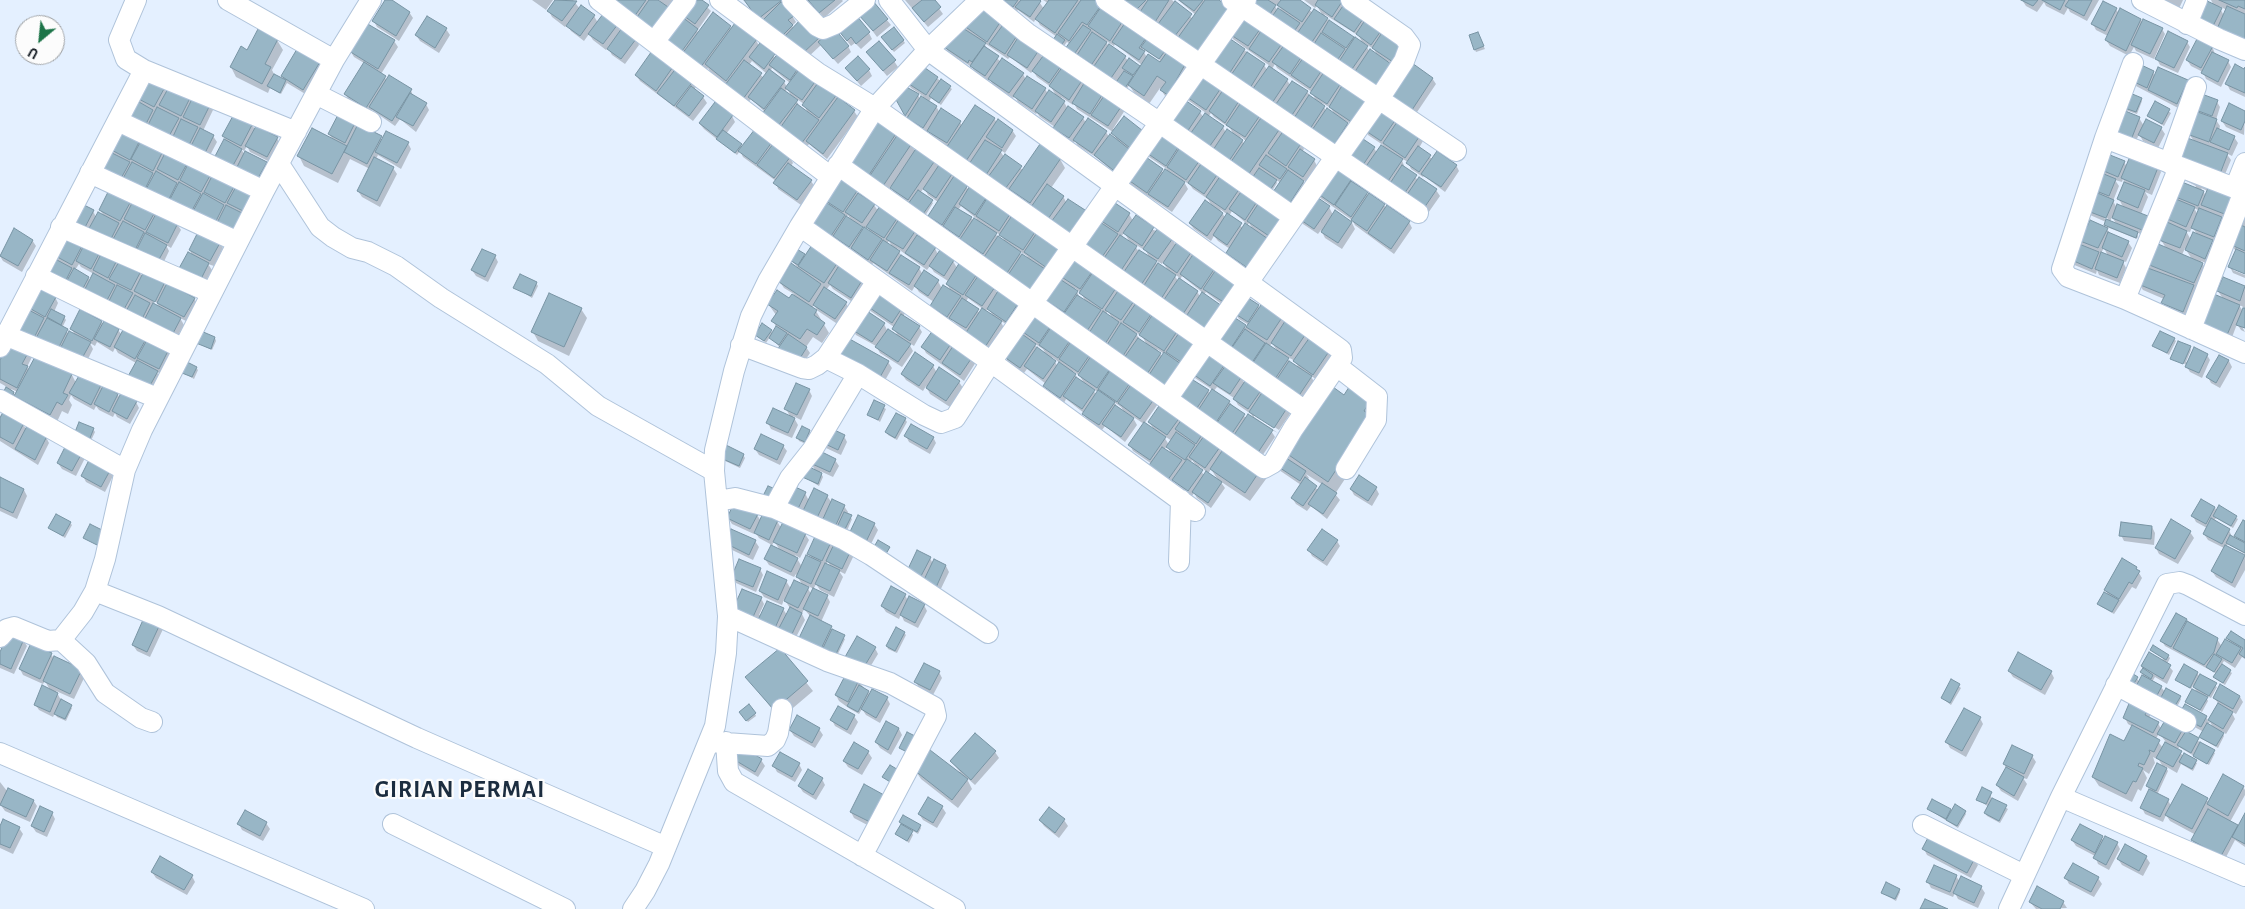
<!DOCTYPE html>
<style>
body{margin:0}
#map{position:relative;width:2245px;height:909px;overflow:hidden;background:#e4f0ff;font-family:"Alegreya Sans",sans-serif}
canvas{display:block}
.north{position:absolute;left:15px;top:15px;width:50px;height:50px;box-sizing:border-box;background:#fcfcfc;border:1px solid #9c9fa2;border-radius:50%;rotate:208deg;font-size:14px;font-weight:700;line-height:20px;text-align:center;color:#0d141c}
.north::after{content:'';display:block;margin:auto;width:18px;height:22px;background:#1c7448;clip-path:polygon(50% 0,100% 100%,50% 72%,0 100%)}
</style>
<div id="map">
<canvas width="2245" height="909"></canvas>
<div class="north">U</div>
</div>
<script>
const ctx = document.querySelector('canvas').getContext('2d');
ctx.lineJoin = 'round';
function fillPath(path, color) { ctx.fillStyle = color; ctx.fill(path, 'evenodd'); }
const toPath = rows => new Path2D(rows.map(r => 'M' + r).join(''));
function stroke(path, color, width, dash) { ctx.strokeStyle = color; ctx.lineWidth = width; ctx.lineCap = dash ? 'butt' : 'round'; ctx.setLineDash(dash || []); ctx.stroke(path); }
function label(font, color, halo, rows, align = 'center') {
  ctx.font = font + ' "Alegreya Sans",sans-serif'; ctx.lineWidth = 4.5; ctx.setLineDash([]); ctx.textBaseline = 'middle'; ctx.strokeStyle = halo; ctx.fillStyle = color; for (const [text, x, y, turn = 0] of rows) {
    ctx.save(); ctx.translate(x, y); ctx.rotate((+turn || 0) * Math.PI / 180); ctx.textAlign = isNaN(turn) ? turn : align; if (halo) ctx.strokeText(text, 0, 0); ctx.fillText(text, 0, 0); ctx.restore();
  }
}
const shadow = toPath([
 [386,0,409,12,413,18,399,41,377,27,374,21],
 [532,0,553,0,546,10],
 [557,0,573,0,580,9,581,7,594,16,598,23,617,25,621,32,636,39,639,45,625,64,612,55,608,48,606,50,593,40,589,34,584,41,571,31,567,25,565,27,552,17,549,11],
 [604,0,656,0,661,3,659,0,686,0,657,39],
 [700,0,711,11,697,31,699,33,730,27,732,30,756,40,759,46,776,58,779,54,837,94,841,101,854,111,858,117,827,159,809,144,805,149,751,99,747,104,711,74,708,68,704,73,671,46,684,17],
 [752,61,767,74,764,78,749,65],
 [772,68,790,83,787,87,784,82,770,72],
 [787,89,789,92,792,97,785,92],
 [794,97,804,104,808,114,800,107],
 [744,0,782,0,796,22,792,26,794,28,819,38,821,41,848,46,851,52,838,64,821,45,806,59,763,24],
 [804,0,842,0,843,1,824,18,812,4,809,6],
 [905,0,933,0,943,14,928,27],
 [999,0,1038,0,1044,9,1048,3,1043,0,1093,0,1127,22,1192,71,1167,99,1160,88,1149,104,1135,94,1129,85,1125,93,1076,62,1070,44,1067,42,1061,50,1057,37,1040,25,1036,18,1034,22,1018,10,1016,12],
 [1105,40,1114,46,1115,44,1142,65,1140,68,1128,61,1125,57,1108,45],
 [1142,48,1160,60,1159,62,1147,58],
 [1118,0,1172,0,1193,19,1196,15,1178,0,1216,0,1203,62],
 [1252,0,1297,0,1313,13,1323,16,1317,6,1315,8,1304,0,1345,0,1382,29,1397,67,1388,61,1393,70,1359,79,1339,67],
 [1273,3,1280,8,1284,14,1278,11],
 [1324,14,1359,36,1363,44,1329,22],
 [1364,43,1374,49,1378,57,1370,52],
 [2022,0,2099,0,2087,21,2070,12,2068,8,2064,15,2046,6,2044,2,2037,12,2026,6],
 [2149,0,2183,0,2175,17],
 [2211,0,2245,0,2245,46,2198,25,2214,6],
 [2219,6,2227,10,2224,16],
 [873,3,891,25,877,37,860,14],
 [982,6,1038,51,1043,58,1046,53,1125,110,1113,129,1115,131,1125,118,1134,153,1126,147,1131,156,1117,175,1096,157,1078,146,1075,141,1073,144,1058,134,1055,127,1040,117,1037,113,1036,114,1018,102,1015,96,1013,98,993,85,990,79,988,81,975,72,972,67,949,53,945,47,967,32,962,23],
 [983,42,1008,59,1010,57,1031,73,1033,71,1037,77,1051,87,1057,97,1048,94,1045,89,1026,80,1023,74,1001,62,989,51],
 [1061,97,1073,105,1074,103,1077,109,1113,132,1118,143,1109,137,1106,132,1086,123,1083,118,1068,109],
 [2116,9,2119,14,2141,19,2142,23,2162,29,2165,34,2154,59,2136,51,2134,47,2129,56,2110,46,2106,40,2108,36,2096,30,2093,24],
 [1243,13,1342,81,1357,128,1346,121,1351,130,1335,153,1214,67,1244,50,1264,65,1267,70,1270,66,1233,39,1230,33],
 [1275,64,1277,68,1312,92,1317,103,1307,92,1290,85,1287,80,1272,69],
 [1322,103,1331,108,1335,115,1326,111],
 [427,18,446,29,450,35,439,53,420,41,416,35],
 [259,31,277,40,283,50,272,70,275,76,285,82,282,76,301,45,326,64,307,95,287,83,281,94,270,88,268,93,236,77,231,67,248,51],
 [869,33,872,39,861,49,855,43,851,46,843,36],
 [1477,34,1485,49,1476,52,1475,50],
 [884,40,903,40,905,43,894,52],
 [394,41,398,47,381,74,387,80,411,90,413,96,426,104,429,110,416,132,400,119,395,126,372,110,370,113,349,100,345,94,364,63,354,57,351,52],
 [2187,42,2190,47,2178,73,2160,65,2157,59],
 [2212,46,2215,54,2228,61,2231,67,2221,87,2206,79,2203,72,2191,66,2187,60],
 [655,50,693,81,696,87,694,90,703,97,707,103,693,121,640,81,636,75],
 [868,53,894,61,898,67,887,76],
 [918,65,952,89,941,105,931,98,929,102,936,106,940,113,960,122,962,126,994,118,997,123,1012,130,1016,136,1005,153,999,149,1004,157,1023,170,1060,159,1065,168,1051,188,1063,196,1066,202,1084,211,1087,217,1072,239,1015,198,1011,191,1009,194,932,137,928,131,927,134,909,121,895,96,918,95,920,99,922,98,923,96,911,88,907,82],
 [846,68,869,70,872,76,861,86],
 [2245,70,2245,97,2230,90,2227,84],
 [2153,72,2155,77,2187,81,2190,87,2180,109,2134,85,2131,80],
 [1432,78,1436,84,1413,118,1393,104],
 [164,88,167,93,210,104,213,110,203,131,213,136,217,142,207,161,146,135,134,96],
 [1220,89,1222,93,1239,102,1241,106,1243,103,1301,143,1304,149,1302,152,1314,160,1317,166,1306,182,1302,179,1307,188,1293,208,1278,198,1281,183,1275,179,1277,183,1272,191,1171,128,1200,112,1203,117,1206,113,1189,101,1185,95],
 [1211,113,1214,117,1230,128,1234,135,1226,133,1223,127,1208,117],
 [1240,136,1246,141,1244,144],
 [2141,99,2142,101,2137,114,2122,109],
 [2217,102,2220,107,2216,120,2220,126,2219,130,2234,137,2238,143,2232,156,2226,153,2231,160,2223,179,2188,133,2196,111],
 [2155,103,2171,113,2164,126,2148,116],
 [1378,108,1423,141,1419,148,1432,159,1456,165,1459,171,1445,192,1424,176,1423,177,1411,169,1408,162,1401,158,1405,168,1418,180,1419,179,1436,190,1440,196,1426,216,1348,162,1374,148,1377,153,1383,145,1368,135,1364,129],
 [341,110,382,140,408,143,411,149,401,169,378,155,376,159,393,168,397,174,380,207,362,197,358,191,370,169,350,159,338,183,304,166,299,156,333,140,329,134],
 [2119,110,2139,118,2144,126,2161,128,2165,134,2158,148,2143,141,2139,134,2134,146],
 [2245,112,2244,135,2226,127,2222,121],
 [875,115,911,144,916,152,935,160,939,167,941,164,969,190,972,186,1060,248,1035,295,946,229,932,222,929,216,938,202,928,195,924,188,920,193,933,203,925,216,895,194,891,186,887,191,851,168],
 [961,206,977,219,975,221,958,210],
 [994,231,1002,236,1006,243,998,238],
 [1018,250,1027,256,1030,261,1021,255],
 [732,116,735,122,726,134,743,147,771,143,790,157,793,163,791,166,811,181,815,187,801,205,778,189,776,181,743,157,740,151,737,155,704,129,700,124],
 [252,124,255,130,277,138,280,144,270,162,250,152,247,146,244,151,241,149,245,155,266,163,270,169,260,187,213,162,225,139,224,136],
 [119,130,163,152,165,156,258,195,240,241,124,184,109,148],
 [1160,130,1281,217,1255,276,1231,259,1227,253,1230,249,1218,241,1214,236,1211,241,1194,229,1190,224,1213,208,1208,199,1193,189,1190,185,1183,180,1188,189,1172,212,1131,185,1128,179,1143,157,1164,173,1167,169,1149,157,1146,151],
 [1220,209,1228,215,1225,219,1224,216],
 [1232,211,1247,224,1244,229,1229,216],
 [1249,223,1254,231,1247,226],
 [2124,162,2127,167,2158,166,2161,172,2152,195,2145,192,2148,197,2141,214,2147,217,2150,223,2145,236,2136,232,2138,236,2137,239,2107,227,2106,222,2090,215,2100,169],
 [2123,179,2125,183,2119,199,2123,207,2117,208,2113,201,2119,186,2115,180,2122,182],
 [2104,212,2109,221,2106,221,2102,213],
 [2112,217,2117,225,2110,222],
 [2179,177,2207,183,2230,220,2221,216,2225,224,2217,242,2211,240,2215,247,2208,264,2201,261,2208,273,2186,317,2166,308,2163,302,2164,299,2143,290,2139,284,2144,262,2166,248,2161,240,2164,217,2172,195,2195,188,2196,186],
 [2201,188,2208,191,2206,196],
 [2194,208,2200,211,2198,215],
 [2192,227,2197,234,2191,240,2186,231,2190,232],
 [2185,248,2188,253,2192,259,2182,255],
 [1352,178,1369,196,1409,222,1412,228,1394,254,1352,223,1355,229,1342,249,1325,238,1321,230,1318,234,1300,222,1329,207,1333,215,1335,212,1355,225,1352,220,1319,197,1316,191],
 [856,192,874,205,878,211,897,218,915,231,918,237,935,248,938,255,953,261,957,268,976,275,994,287,998,294,1024,306,1010,327,1000,320,1004,328,989,352,952,320,951,322,934,312,931,306,934,302,919,292,915,286,912,291,873,263,872,265,836,239,834,241,818,230,831,207,827,201],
 [848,215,849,217,853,222,846,218],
 [859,224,865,228,863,231],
 [867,226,872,234,865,229],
 [889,241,893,248,887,244],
 [897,248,927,270,930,266,934,272,948,281,947,284,951,291,942,289,938,281,923,275,919,268,902,257],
 [968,298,983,309,980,313,966,302],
 [988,308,993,316,985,312],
 [134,201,177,224,181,230,171,248,166,245,169,251,160,270,86,238,79,203,93,211,96,217,104,216,100,210,130,202,132,206],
 [2245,204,2245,273,2233,268,2233,270,2245,275,2245,278,2233,273,2230,267,2236,251,2230,244],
 [1129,214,1133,221,1172,238,1176,246,1191,252,1193,256,1215,269,1228,309,1206,292,1204,295,1219,304,1224,312,1210,334,1192,321,1189,316,1187,319,1090,251,1106,228,1101,220],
 [1124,232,1131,244,1121,238],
 [1133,243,1146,251,1150,259,1139,252],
 [1154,259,1162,264,1163,262,1169,272,1158,266],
 [1173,273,1180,278,1178,281],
 [1182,276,1203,293,1200,297,1196,289,1180,280],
 [2088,229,2107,229,2110,234,2128,242,2132,248,2126,262,2122,260,2126,268,2120,283,2099,275,2097,270,2096,274,2072,264,2077,239],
 [2104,248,2108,256,2101,253],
 [14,230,32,240,36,246,22,272,3,261,0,256],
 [220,242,223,248,214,266,208,264,212,270,202,288,190,250],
 [86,245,116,261,118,265,140,272,142,276,164,283,166,287,194,298,197,304,188,322,180,318,184,325,172,346,69,292,58,261,52,253,81,246,83,250],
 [79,264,81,267,94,274,90,281,88,278,75,270],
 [153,296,159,307,156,307,151,297],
 [804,255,805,257,837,263,839,267,862,280,866,286,854,303,833,289,830,285,826,290,846,303,849,309,839,325,818,311,814,305,812,308,816,311,829,333,822,343,813,337,806,347,810,353,800,368,770,337,766,343,756,335,771,331,773,334,777,328,773,321,776,315,769,305,790,300,794,294,784,288,780,282,803,273,790,259],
 [1071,255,1115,289,1118,293,1179,328,1184,371,1168,395,1046,303,1042,297,1064,284,1059,274],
 [1075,288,1081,293,1086,302,1080,298],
 [1108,311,1112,318,1106,314],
 [1135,332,1142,336,1147,345,1140,340],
 [1157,349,1164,354,1162,357],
 [495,256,498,262,488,282,476,276,472,270],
 [2223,279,2245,288,2245,308,2238,304,2243,311,2245,310,2245,327,2241,325,2245,332,2241,330,2237,324,2231,340,2201,328,2223,299,2218,291],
 [536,283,538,286,532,298,515,287],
 [876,287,907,311,903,316,919,327,922,332,914,346,908,342,913,351,902,367,880,353,876,346,856,335,852,329,884,324,887,330,898,337,894,327,869,310],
 [55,297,58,303,54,312,64,317,66,320,62,328,69,334,75,336,72,329,101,322,103,325,118,330,122,335,145,340,147,343,169,350,172,356,162,374,157,372,160,378,151,396,136,363,118,353,115,348,113,352,97,342,95,346,90,343,93,349,84,367,17,333,25,305],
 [1258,306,1260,309,1282,317,1285,323,1329,351,1332,357,1317,380,1310,375,1315,383,1302,402,1218,343,1249,325,1239,319,1235,313],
 [1272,343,1278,352,1269,347],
 [1286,356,1295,361,1300,370,1290,363],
 [581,309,587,318,569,356,538,341,533,332],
 [1033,313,1131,387,1160,401,1144,424,1155,431,1149,422,1164,401,1219,448,1222,453,1260,470,1266,479,1250,501,1220,481,1225,488,1211,508,1197,498,1194,493,1192,496,1174,482,1173,484,1152,464,1133,451,1130,445,1144,424,1132,416,1137,425,1125,442,1105,426,1102,430,1087,420,1084,413,1066,399,1064,403,1048,392,1046,384,1027,369,1024,373,1008,362,1005,356,1026,339,1021,330],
 [1034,343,1043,349,1047,356,1038,350],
 [1052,357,1060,363,1058,367],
 [1073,371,1080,376,1085,385,1078,380],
 [1092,388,1098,392,1096,395],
 [1114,402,1121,407,1124,412,1117,407],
 [1163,435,1172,441,1169,445],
 [1167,446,1172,455,1164,450],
 [1192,460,1197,467,1190,463],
 [1199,466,1207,472,1204,476],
 [1211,469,1218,480,1208,474],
 [933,331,976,362,964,381,926,353,923,347],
 [215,338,216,341,212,350,197,343],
 [2174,339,2176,341,2169,355,2154,346],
 [2190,347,2191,350,2186,362,2207,355,2210,360,2202,378,2190,372,2185,364,2172,358],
 [1207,349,1241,377,1245,384,1289,406,1292,411,1279,430,1254,414,1254,417,1278,433,1270,429,1275,437,1260,459,1176,401,1208,391,1210,394,1213,390,1195,378,1191,372],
 [1217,387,1234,398,1238,405,1251,414,1255,420,1246,418,1229,402,1213,392],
 [28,352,32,357,27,367,29,371,36,357,72,375,76,383,80,375,101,386,103,390,104,388,118,395,120,399,136,402,139,408,130,424,117,417,115,413,113,417,99,410,96,406,94,410,74,399,71,395,69,400,72,405,68,414,62,411,56,424,21,405,16,396,18,392,11,389,15,395,12,401,3,395,7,387,0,383,0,362],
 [2220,356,2229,361,2232,367,2220,388,2211,383,2208,377],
 [841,360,888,362,892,368,883,384],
 [933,366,937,373,959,382,963,388,950,407,930,394,926,386,923,391,906,380,902,374],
 [196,368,198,370,194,379,184,373],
 [809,390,812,396,801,420,793,416,798,425,792,438,771,429,768,423,791,418,786,409],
 [1345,397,1369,402,1378,429,1335,494,1340,500,1327,519,1311,506,1307,511,1296,504,1292,498,1301,485,1279,470,1290,462,1284,451],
 [1306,474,1323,485,1319,491,1307,480,1309,478],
 [875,402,886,409,880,422,869,414],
 [0,415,2,418,23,424,26,429,46,437,49,443,38,465,0,441],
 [905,419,907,422,897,440,888,435,886,432],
 [93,429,95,432,89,445,74,437],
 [809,431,811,434,806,444,799,441,798,438],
 [844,436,847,442,841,455,826,448,822,442],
 [906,436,933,437,936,443,930,454,909,442],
 [783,446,787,451,780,465,759,455,755,449],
 [82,452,85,458,76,476,62,469,58,463],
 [743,455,745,458,740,468,721,459],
 [93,456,115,472,105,492,86,482,83,476],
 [835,460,839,466,833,477,820,471,823,477,819,486,802,476,816,472,811,463],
 [0,479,24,490,27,496,17,519,0,511],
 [1376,488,1379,494,1372,506,1354,495,1351,489],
 [805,493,809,501,827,496,832,503,844,506,848,512,847,515,852,519,846,533,783,506],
 [2219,507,2238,519,2233,528,2216,518,2214,521,2229,530,2232,537,2239,541,2235,536,2245,523,2245,554,2228,544,2226,547,2245,557,2245,570,2235,588,2216,577,2212,571,2224,548,2208,540,2204,534,2207,528,2196,522,2193,516,2215,508,2217,511],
 [757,515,761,521,777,521,781,528,805,534,809,540,800,558,795,555,802,567,812,559,809,554,818,534,854,555,845,574,839,571,843,577,834,597,820,590,816,584,813,590,827,596,830,602,821,622,845,639,837,656,804,644,811,617,804,609,802,614,805,620,795,639,784,634,781,628,779,633,763,626,758,618,756,622,738,615,761,598,764,604,759,615,783,609,787,615,790,608,784,599,782,605,764,597,760,591,786,581,791,589,803,586,796,574,794,577,769,565,765,559,772,545,759,538,755,532,754,534,732,524,728,518],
 [774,541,780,550,772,546],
 [828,561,831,568,826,565],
 [806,585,814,589,811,594],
 [859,517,874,524,878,530,868,550],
 [70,523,72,525,65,538,50,528],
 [2152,527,2155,533,2154,545,2124,541,2121,535],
 [732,530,755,541,759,547,753,560,730,549],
 [2190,532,2194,538,2178,564,2159,554,2156,548],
 [1337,541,1340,546,1327,566,1312,556,1309,550],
 [930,558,933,564,935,561,946,566,949,572,937,597,912,575],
 [2136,568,2142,578,2136,589,2132,587,2114,614,2100,606,2099,604,2109,596,2105,590],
 [760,569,763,575,756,592,736,583,732,577],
 [905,595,908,601,924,605,927,611,918,628,904,621,901,614,899,619,886,612,882,606],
 [2186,620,2217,639,2222,647,2231,643,2228,638,2245,641,2245,659,2242,657,2235,668,2224,661,2221,665,2232,673,2225,685,2216,679,2217,674,2208,669,2165,646,2162,641],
 [161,621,164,627,150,657,137,651,133,645],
 [904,633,906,635,897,653,888,649,887,646],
 [857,638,875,648,878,654,867,672],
 [23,640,27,646,14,674,0,668,0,655],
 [780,650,813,691,780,719,747,677],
 [2151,650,2168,656,2170,658,2167,664,2173,671,2167,684,2155,677,2152,682,2161,687,2165,692,2180,697,2181,699,2175,711,2153,710,2149,718,2158,723,2161,729,2167,719,2215,753,2209,765,2179,747,2178,750,2183,756,2197,763,2193,771,2181,764,2177,773,2165,766,2168,771,2157,795,2168,800,2171,806,2182,786,2209,802,2243,787,2245,790,2245,795,2230,822,2238,828,2245,816,2245,847,2235,840,2224,861,2196,846,2193,840,2196,835,2170,821,2166,815,2163,822,2145,814,2142,808,2151,789,2147,786,2163,767,2159,760,2153,757,2155,763,2149,774,2143,770,2147,778,2141,791,2138,789,2132,802,2099,786,2093,777,2125,743,2133,727,2128,724,2125,718,2134,696,2128,683,2137,678,2139,682,2143,675,2142,666,2164,659],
 [2159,733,2166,742,2163,748,2156,739],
 [51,654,54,659,81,670,85,676,74,699,56,691,61,700,72,708,66,721,57,717,55,713,53,717,39,710,35,704,50,690,45,681,43,684,23,675,20,669],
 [2009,671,2051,672,2054,678,2045,695,2013,677],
 [939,672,942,678,933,695,919,688,916,682],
 [2197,673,2200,677,2217,687,2211,698,2205,695,2208,701,2202,712,2186,702,2198,694,2193,685,2191,689,2177,680],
 [858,681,870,695,887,698,890,704,880,723,866,715,862,709,859,714,850,709,839,701,836,695],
 [1952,681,1961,688,1951,705,1942,698],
 [2240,697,2243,702,2236,714,2231,711,2235,719,2226,734,2222,731,2224,736,2218,748,2202,739,2201,737,2204,732,2183,721,2206,717,2209,722,2219,704,2214,698],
 [2210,722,2214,729,2208,725],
 [755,714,756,716,748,722,742,715],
 [854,716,858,722,851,735,835,726,832,720],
 [1980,718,1983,724,1966,757,1950,748,1947,742],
 [887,723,899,729,902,735,891,755,880,748,876,742],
 [819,729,823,735,815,748,794,736,790,730],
 [975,734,995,752,999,758,975,785,966,777,972,789,958,808,921,779,915,770,959,774,960,772,951,761],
 [868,752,872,758,862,775,848,767,844,761],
 [2032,756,2036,762,2027,779,2023,778,2027,784,2018,801,2001,791,1997,785,2007,769,2004,764],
 [735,759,761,760,765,766,758,777,738,765],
 [799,764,802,770,795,782,777,772,774,766],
 [822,779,825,785,816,800,803,792,799,786],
 [0,782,7,791,33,800,37,806,30,822,5,811,0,804],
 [865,786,873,828,854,818,851,812],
 [1991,793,1991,799,2008,809,2000,823,1987,816,1985,813,1989,807,1978,800],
 [942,807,946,813,937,828,923,820,919,814],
 [1049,809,1064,820,1068,826,1059,838,1044,826,1040,820],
 [1928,809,1950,809,1952,812,1965,812,1966,814,1958,828],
 [52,813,55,819,47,837,36,832,32,826],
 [901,822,920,826,921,828,918,834,910,829,913,835,909,843,897,834,902,824],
 [266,823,270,829,263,841,242,830,239,824],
 [2080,825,2104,840,2117,843,2120,849,2109,870,2098,864,2095,856,2076,846,2072,840],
 [19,828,23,834,13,854,0,848,0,829],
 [1924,849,1974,859,1978,865,1971,878,1927,855],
 [2146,857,2150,863,2143,876,2122,865,2118,859],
 [152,872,192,876,195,882,187,895,156,878],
 [1956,876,1960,882,1981,887,1985,893,1978,908,1958,899,1955,893,1953,897,1931,888,1928,882],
 [2066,878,2098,878,2102,884,2094,897,2069,884],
 [1899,890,1900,892,1896,901,1882,893],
 [2030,902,2063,902,2067,908,2036,909]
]);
const building = toPath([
 [385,0,392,0,410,12,396,36,372,21,385,0],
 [555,0,577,1,562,21,547,11,555,0],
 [618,0,646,0,634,17,615,4,618,0],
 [649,0,658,0,671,9,653,33,635,20,649,0],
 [690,0,702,0,709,5,695,24,680,13,690,0],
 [744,0,782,0,758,19,744,0],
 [808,0,835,0,819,13,808,0],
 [922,0,935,0,941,7,924,22,912,8,922,0],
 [1003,0,1018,0,1013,7,1003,0],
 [1021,0,1040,0,1041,1,1030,17,1015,7,1021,0],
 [1049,0,1078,0,1055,33,1035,19,1049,0],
 [1081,0,1096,0,1102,4,1087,25,1082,22,1069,41,1058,33,1081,0],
 [1121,0,1146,0,1136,10,1121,0],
 [1148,0,1169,0,1155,22,1140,12,1148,0],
 [1179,0,1203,0,1194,11,1179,0],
 [1205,0,1219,0,1230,8,1197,53,1177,39,1205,0],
 [1250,0,1268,0,1276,5,1268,17,1250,0],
 [1281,0,1300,0,1311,8,1302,22,1277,5,1281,0],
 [1318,0,1343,0,1332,17,1315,5,1318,0],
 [1347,0,1367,13,1354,32,1334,19,1347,0],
 [2021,0,2038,0,2033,6,2021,0],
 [2042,0,2065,0,2060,10,2042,0],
 [2069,0,2092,0,2084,16,2065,6,2069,0],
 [2205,0,2222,8,2212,28,2193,19,2205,0],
 [2219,0,2245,0,2245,9,2238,6,2237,8,2219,0],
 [873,1,888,19,873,31,858,14,873,1],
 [1175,1,1192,14,1174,37,1158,24,1175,1],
 [2103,1,2117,8,2105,31,2091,24,2103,1],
 [781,2,794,16,788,20,793,25,781,37,763,20,781,2],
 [981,4,1003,18,987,42,960,23,981,4],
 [1103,4,1124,19,1110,41,1088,26,1103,4],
 [581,5,595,15,580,36,566,26,581,5],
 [2227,6,2245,14,2245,42,2217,29,2227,6],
 [1278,8,1300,23,1293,33,1271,18,1278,8],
 [2120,8,2141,19,2126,51,2105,40,2120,8],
 [1314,9,1328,18,1310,45,1296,35,1314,9],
 [713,12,731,26,700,68,682,54,713,12],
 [1243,12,1263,25,1248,46,1228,33,1243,12],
 [603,14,618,24,603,44,588,34,603,14],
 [856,15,870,32,856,44,851,37,847,41,838,30,856,15],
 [427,16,447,28,435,48,415,35,427,16],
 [682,17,698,29,682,51,666,40,682,17],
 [803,17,820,37,802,54,784,37,803,17],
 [1367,17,1383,28,1371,45,1356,34,1367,17],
 [2143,19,2163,28,2150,54,2131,45,2143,19],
 [1127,20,1148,35,1139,48,1145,51,1139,60,1112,42,1127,20],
 [1329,20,1354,37,1346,48,1322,32,1329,20],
 [1005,22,1020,31,1005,54,989,44,1005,22],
 [366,23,395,40,378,69,349,51,366,23],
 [735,23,757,39,726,81,705,64,735,23],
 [958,25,986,43,972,62,969,60,968,63,944,47,958,25],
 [1083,25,1091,30,1073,56,1064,50,1083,25],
 [894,27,904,40,892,50,881,37,894,27],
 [622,28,636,39,621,59,607,49,622,28],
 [834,28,849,46,833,59,818,42,834,28],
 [1263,28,1283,42,1269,62,1249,49,1263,28],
 [258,29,278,39,265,64,271,67,262,84,230,67,241,46,247,50,258,29],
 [1383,31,1404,46,1393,62,1372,48,1383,31],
 [2168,31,2188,41,2174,68,2155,59,2168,31],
 [1092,32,1107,42,1092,64,1077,55,1092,32],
 [1478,32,1484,46,1474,50,1469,35,1478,32],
 [1321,33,1345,49,1336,62,1312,47,1321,33],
 [1057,34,1065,40,1059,48,1051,43,1057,34],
 [1019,36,1039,50,1027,68,1007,55,1019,36],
 [1149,36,1167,48,1159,59,1141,47,1149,36],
 [1226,36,1245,49,1229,74,1209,61,1226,36],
 [1355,37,1368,46,1350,72,1338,63,1355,37],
 [2198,37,2213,46,2201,68,2186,60,2198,37],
 [879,41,896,60,883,71,866,52,879,41],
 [1287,41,1304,53,1290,74,1272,62,1287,41],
 [760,43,775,54,764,69,749,57,760,43],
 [300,44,323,57,303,90,281,76,300,44],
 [1109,44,1126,56,1109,81,1092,69,1109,44],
 [984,46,999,56,985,76,970,66,984,46],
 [654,48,675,64,656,91,635,75,654,48],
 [1169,49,1187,61,1168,95,1160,90,1166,82,1157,76,1144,96,1128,85,1148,54,1160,62,1169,49],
 [1370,49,1391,64,1375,87,1354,73,1370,49],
 [779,52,799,67,790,80,769,65,779,52],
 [1046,52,1063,63,1049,83,1032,71,1046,52],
 [1247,52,1265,64,1250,88,1231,75,1247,52],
 [2212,52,2229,60,2218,82,2201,73,2212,52],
 [1306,54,1324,67,1310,88,1291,75,1306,54],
 [858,56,870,69,857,81,845,68,858,56],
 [1002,58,1024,73,1009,93,988,79,1002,58],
 [1129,58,1140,66,1133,75,1122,68,1129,58],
 [744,60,762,73,743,99,725,85,744,60],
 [364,62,386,76,366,108,344,94,364,62],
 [918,63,938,77,926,95,906,82,918,63],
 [1412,63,1433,78,1410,113,1388,98,1412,63],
 [2137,63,2154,71,2147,88,2130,80,2137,63],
 [2235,64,2244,69,2245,67,2245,93,2225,84,2235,64],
 [1063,66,1083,79,1069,100,1049,86,1063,66],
 [1269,66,1288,79,1272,103,1252,90,1269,66],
 [677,67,694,80,674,106,657,93,677,67],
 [801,67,817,79,802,100,785,88,801,67],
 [2158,67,2188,80,2177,104,2148,90,2158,67],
 [769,69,785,81,764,109,748,97,769,69],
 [1326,69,1343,80,1327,104,1310,93,1326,69],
 [1124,71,1133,76,1123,91,1114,85,1124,71],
 [1199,73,1221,88,1206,110,1184,95,1199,73],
 [274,74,286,80,280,93,267,86,274,74],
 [389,75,412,89,392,121,369,107,389,75],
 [144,76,165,87,154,107,133,96,144,76],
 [1027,76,1046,88,1032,109,1013,96,1027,76],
 [941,79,951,86,939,103,929,96,941,79],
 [820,80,838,93,819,118,802,105,820,80],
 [1086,80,1104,92,1090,114,1072,103,1086,80],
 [1292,81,1308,91,1292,115,1276,104,1292,81],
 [901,84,919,94,905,116,894,96,901,84],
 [1343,84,1368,101,1353,123,1329,107,1343,84],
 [170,85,191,96,181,116,159,105,170,85],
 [691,86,704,96,689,116,676,106,691,86],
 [781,88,798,100,778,126,762,114,781,88],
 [1049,90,1065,101,1051,122,1035,111,1049,90],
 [1223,90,1239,101,1225,123,1209,111,1223,90],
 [2125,91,2142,98,2136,112,2119,106,2125,91],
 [410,93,427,103,413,126,396,117,410,93],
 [1106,93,1123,104,1108,126,1091,115,1106,93],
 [2199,93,2218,100,2212,116,2193,109,2199,93],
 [194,95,211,103,200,125,183,117,194,95],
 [1309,95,1325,106,1308,132,1292,121,1309,95],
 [921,96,937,106,923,128,907,118,921,96],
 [838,97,855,110,823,154,806,141,838,97],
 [132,98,153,110,143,130,121,118,132,98],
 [1182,98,1201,111,1185,135,1166,122,1182,98],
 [1242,101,1261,114,1245,137,1226,125,1242,101],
 [2155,101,2170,109,2162,124,2147,116,2155,101],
 [715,102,733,115,717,137,699,123,715,102],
 [2229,103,2245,111,2245,121,2241,130,2221,121,2229,103],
 [797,104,819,120,801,144,780,128,797,104],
 [975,105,995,118,966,161,946,148,975,105],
 [1068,106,1084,117,1069,138,1053,128,1068,106],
 [157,107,179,118,168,138,147,127,157,107],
 [1378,107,1396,119,1381,141,1363,129,1378,107],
 [941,108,961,121,947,143,927,131,941,108],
 [1327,108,1348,123,1332,148,1310,133,1327,108],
 [2118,108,2140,117,2131,140,2109,132,2118,108],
 [341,109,358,117,345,143,328,134,341,109],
 [2195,111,2217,119,2209,142,2187,134,2195,111],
 [1205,113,1224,126,1207,150,1188,137,1205,113],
 [234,114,253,123,241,146,222,136,234,114],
 [875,114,899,129,869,175,845,159,875,114],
 [1263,115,1281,127,1246,178,1228,166,1263,115],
 [1124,116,1143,131,1130,148,1111,133,1124,116],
 [1088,118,1107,131,1092,153,1073,140,1088,118],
 [181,119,198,127,187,149,171,141,181,119],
 [998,119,1013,130,1002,148,986,137,998,119],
 [1399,119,1421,134,1405,158,1383,143,1399,119],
 [2146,119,2162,127,2154,143,2138,135,2146,119],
 [358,124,382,136,367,164,344,152,358,124],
 [256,126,278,137,267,157,245,146,256,126],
 [119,128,140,140,130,160,108,148,119,128],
 [200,128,214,135,204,155,190,148,200,128],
 [312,128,347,146,332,174,297,156,312,128],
 [1160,128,1181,143,1166,166,1144,151,1160,128],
 [2217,128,2235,136,2229,150,2210,142,2217,128],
 [755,129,772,142,756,164,738,151,755,129],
 [1227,129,1243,140,1227,164,1211,153,1227,129],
 [723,130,742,144,735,153,716,139,723,130],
 [1284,130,1302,142,1286,166,1268,153,1284,130],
 [386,131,409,142,397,163,375,152,386,131],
 [898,134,912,143,883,186,869,177,898,134],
 [1110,134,1129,149,1113,170,1094,155,1110,134],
 [1357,135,1375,147,1361,168,1343,156,1357,135],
 [2182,136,2228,153,2220,174,2174,157,2182,136],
 [142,139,163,151,153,171,131,159,142,139],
 [224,139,242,149,230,171,212,162,224,139],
 [985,140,1002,150,986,175,969,164,985,140],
 [773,144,791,156,774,178,757,165,773,144],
 [1040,144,1061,158,1030,203,1009,189,1040,144],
 [1182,144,1202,157,1186,180,1167,167,1182,144],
 [1381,145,1403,159,1384,187,1362,172,1381,145],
 [1418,146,1431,155,1419,172,1406,163,1418,146],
 [917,147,936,159,908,200,890,188,917,147],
 [167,149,189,160,178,180,157,169,167,149],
 [1300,149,1315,159,1303,177,1288,167,1300,149],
 [108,151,130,162,119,182,98,171,108,151],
 [245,151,267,162,256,182,235,171,245,151],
 [1437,151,1457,165,1441,187,1421,174,1437,151],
 [2105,153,2125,161,2118,177,2099,169,2105,153],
 [1005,154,1022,166,1005,189,988,177,1005,154],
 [2131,154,2159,165,2149,190,2121,178,2131,154],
 [1143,155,1163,169,1147,193,1127,179,1143,155],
 [1266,155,1287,169,1280,179,1259,165,1266,155],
 [374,157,394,167,377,201,357,191,374,157],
 [1205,158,1221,169,1204,194,1188,183,1205,158],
 [190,160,212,172,201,192,180,180,190,160],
 [132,162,153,173,143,193,121,182,132,162],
 [941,162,954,171,936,198,923,189,941,162],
 [788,163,812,180,797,200,773,183,788,163],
 [1333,164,1353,177,1334,205,1314,191,1333,164],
 [1402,165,1417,175,1402,197,1387,188,1402,165],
 [1259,168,1277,180,1270,190,1252,178,1259,168],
 [1165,169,1185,182,1168,207,1148,194,1165,169],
 [1288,170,1304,181,1290,203,1273,192,1288,170],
 [156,171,177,183,167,203,145,191,156,171],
 [214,172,236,183,225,203,204,192,214,172],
 [1223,172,1242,185,1225,210,1206,197,1223,172],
 [2099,172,2116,179,2109,196,2091,189,2099,172],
 [954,176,968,185,942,225,928,216,954,176],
 [1419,177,1437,189,1422,211,1404,199,1419,177],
 [840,179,857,191,843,212,826,201,840,179],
 [2177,180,2204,191,2198,206,2171,195,2177,180],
 [1351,181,1368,192,1351,217,1335,205,1351,181],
 [179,182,201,194,190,214,168,203,179,182],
 [2124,182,2145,190,2138,208,2117,199,2124,182],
 [238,183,259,194,249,214,227,203,238,183],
 [2210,183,2236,194,2227,215,2201,205,2210,183],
 [971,184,988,195,975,215,959,204,971,184],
 [1047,184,1064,196,1048,219,1031,207,1047,184],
 [1243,189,1258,200,1245,220,1229,209,1243,189],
 [109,190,131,201,120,221,99,210,109,190],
 [918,190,933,200,923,214,908,204,918,190],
 [2093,191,2114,200,2106,218,2085,210,2093,191],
 [203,193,224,205,214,225,192,213,203,193],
 [858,193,875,204,862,223,845,212,858,193],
 [1311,193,1330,206,1314,229,1295,216,1311,193],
 [1369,193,1385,204,1367,231,1351,220,1369,193],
 [989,195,1012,211,999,231,976,216,989,195],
 [2171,197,2195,207,2186,227,2163,217,2171,197],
 [134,199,156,210,145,230,124,219,134,199],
 [1068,199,1085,210,1069,234,1051,222,1068,199],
 [1205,200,1223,213,1207,236,1189,223,1205,200],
 [1112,201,1130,213,1118,232,1100,220,1112,201],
 [1260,201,1282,216,1269,236,1247,221,1260,201],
 [78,202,94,210,82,233,66,225,78,202],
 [827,203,845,215,831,236,813,224,827,203],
 [2117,204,2148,216,2142,230,2112,218,2117,204],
 [226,205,248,216,237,236,216,225,226,205],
 [1387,205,1410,221,1391,249,1368,233,1387,205],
 [880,206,898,217,884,238,866,227,880,206],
 [955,207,972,217,959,237,943,226,955,207],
 [2199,208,2222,217,2214,237,2191,228,2199,208],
 [1335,210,1352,222,1338,243,1321,232,1335,210],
 [98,212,119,223,109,243,87,232,98,212],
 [157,212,178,223,168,243,146,232,157,212],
 [1227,213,1242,223,1227,245,1213,235,1227,213],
 [1013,214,1037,229,1023,250,999,235,1013,214],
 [1136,215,1154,227,1142,246,1123,233,1136,215],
 [846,216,863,227,849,247,833,236,846,216],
 [974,218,997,233,983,254,960,239,974,218],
 [899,219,916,230,903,249,886,239,899,219],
 [2106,219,2138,232,2136,238,2104,225,2106,219],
 [2090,220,2108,228,2098,248,2075,239,2081,225,2087,227,2090,220],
 [123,221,144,232,134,252,112,241,123,221],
 [1100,222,1118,234,1102,257,1085,245,1100,222],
 [2167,222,2187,231,2180,248,2159,240,2167,222],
 [1245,223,1271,241,1252,271,1226,253,1245,223],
 [2237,223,2245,227,2245,251,2229,244,2237,223],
 [864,227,882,239,868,260,851,248,864,227],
 [14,228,33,240,18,266,0,256,14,228],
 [1158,228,1173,238,1158,259,1143,249,1158,228],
 [199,230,221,241,210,261,189,250,199,230],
 [1038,231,1061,247,1047,268,1024,252,1038,231],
 [2108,232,2129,241,2122,257,2102,248,2108,232],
 [2193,232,2213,240,2205,259,2185,250,2193,232],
 [145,233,167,245,156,265,135,253,145,233],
 [61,234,82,246,72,265,50,253,61,234],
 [917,235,936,247,924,265,905,253,917,235],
 [1120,235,1137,246,1122,269,1104,258,1120,235],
 [998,236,1021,252,1007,273,984,257,998,236],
 [883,240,900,251,887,271,870,260,883,240],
 [2151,241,2203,263,2194,283,2142,262,2151,241],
 [1177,242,1192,251,1177,273,1163,263,1177,242],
 [2074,242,2099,252,2092,269,2067,258,2074,242],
 [85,243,100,252,91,269,76,261,85,243],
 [812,245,838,262,824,283,798,266,812,245],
 [795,248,805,254,798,265,788,259,795,248],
 [482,249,496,255,485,277,471,270,482,249],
 [2236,249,2245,253,2245,274,2228,267,2236,249],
 [940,250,954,260,944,276,929,266,940,250],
 [1139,250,1157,261,1141,285,1123,273,1139,250],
 [102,252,117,260,108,278,93,270,102,252],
 [188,252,209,263,199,283,177,272,188,252],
 [2101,252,2124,261,2117,278,2095,269,2101,252],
 [1071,253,1094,269,1080,289,1057,274,1071,253],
 [1194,253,1215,268,1201,289,1180,274,1194,253],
 [1022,254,1045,269,1031,290,1008,275,1022,254],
 [901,255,920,267,909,285,889,273,901,255],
 [57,260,72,268,63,286,47,278,57,260],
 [120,260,141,271,131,290,109,279,120,260],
 [960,262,977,274,963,295,946,284,960,262],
 [791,263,821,284,809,302,779,282,791,263],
 [1158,263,1176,275,1161,299,1143,287,1158,263],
 [840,264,863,279,851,298,828,283,840,264],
 [2145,267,2194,285,2183,312,2161,303,2165,295,2138,284,2145,267],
 [74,268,89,277,80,294,64,286,74,268],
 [1217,268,1239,283,1225,303,1203,289,1217,268],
 [924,270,939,280,928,296,914,286,924,270],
 [144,271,165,282,155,302,134,291,144,271],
 [1093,272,1116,288,1102,309,1079,293,1093,272],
 [93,273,115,285,105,304,83,293,93,273],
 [520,274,537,282,531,296,513,288,520,274],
 [978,276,995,287,982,306,965,295,978,276],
 [1055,276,1078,291,1064,312,1041,297,1055,276],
 [2223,277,2245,286,2240,301,2217,291,2223,277],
 [1179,278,1198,291,1183,314,1163,301,1179,278],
 [167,283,195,298,184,317,157,303,167,283],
 [34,285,56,297,45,317,24,305,34,285],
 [117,285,133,293,123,311,108,303,117,285],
 [943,285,961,296,947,317,930,306,943,285],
 [876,286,904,305,892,323,864,304,876,286],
 [1001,286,1021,299,1006,322,987,309,1001,286],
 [824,287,847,302,835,319,813,305,824,287],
 [1120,288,1136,298,1121,320,1105,310,1120,288],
 [777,290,789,298,792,294,817,310,814,315,825,323,817,335,807,329,800,339,771,321,778,311,767,304,777,290],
 [1202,292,1222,306,1206,329,1187,315,1202,292],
 [2209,292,2240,305,2227,335,2197,322,2209,292],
 [549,293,582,308,564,347,531,332,549,293],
 [135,295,150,303,141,321,125,313,135,295],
 [1077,295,1101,310,1087,331,1063,315,1077,295],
 [1245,296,1259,305,1248,322,1234,313,1245,296],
 [962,298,979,309,966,328,949,318,962,298],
 [1138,300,1154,310,1139,332,1123,322,1138,300],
 [1263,302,1283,316,1267,340,1246,327,1263,302],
 [153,303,181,318,169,341,141,326,153,303],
 [23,307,44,318,34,338,12,327,23,307],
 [982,308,1002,321,985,347,965,334,982,308],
 [2243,308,2245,308,2245,328,2236,325,2243,308],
 [51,309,65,316,61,325,47,317,51,309],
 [80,309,102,321,92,341,70,329,80,309],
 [864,309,885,323,872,342,851,329,864,309],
 [1033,311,1052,324,1039,343,1020,330,1033,311],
 [1103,311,1119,322,1105,344,1089,333,1103,311],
 [1155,311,1180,327,1164,351,1139,335,1155,311],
 [901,314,920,326,910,341,892,329,901,314],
 [1229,314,1246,325,1231,348,1213,337,1229,314],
 [47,318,68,329,58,349,36,338,47,318],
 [1287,318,1307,332,1291,356,1271,343,1287,318],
 [104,321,119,329,110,347,94,339,104,321],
 [762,323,772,330,764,341,755,335,762,323],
 [1121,323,1137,334,1123,356,1107,345,1121,323],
 [776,326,787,333,779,345,769,338,776,326],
 [1052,326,1071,339,1058,358,1039,345,1052,326],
 [1183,327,1201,339,1184,364,1166,352,1183,327],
 [124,328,146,339,135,359,114,347,124,328],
 [888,329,911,344,898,362,875,347,888,329],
 [1245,329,1265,343,1249,367,1228,353,1245,329],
 [933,330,952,342,940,360,921,347,933,330],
 [69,331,91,342,80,362,59,351,69,331],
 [201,331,215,337,211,349,196,343,201,331],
 [2160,331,2175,338,2167,353,2152,346,2160,331],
 [1019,332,1036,344,1020,368,1003,356,1019,332],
 [788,334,807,347,797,363,777,350,788,334],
 [846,337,889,361,879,379,836,355,846,337],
 [1310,337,1330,350,1313,375,1293,361,1310,337],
 [148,338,169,349,159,369,137,358,148,338],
 [1138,338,1161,353,1147,374,1124,358,1138,338],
 [1072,340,1091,353,1078,372,1059,359,1072,340],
 [10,341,29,351,22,364,28,366,17,388,0,379,0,360,10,341],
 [2178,341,2191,346,2183,364,2170,359,2178,341],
 [955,343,973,356,960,375,942,363,955,343],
 [1266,343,1289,358,1275,379,1252,364,1266,343],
 [1037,347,1056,361,1043,379,1024,366,1037,347],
 [1206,347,1227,361,1210,386,1190,372,1206,347],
 [2194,347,2208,354,2199,373,2185,367,2194,347],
 [915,352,934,365,919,386,901,374,915,352],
 [1164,352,1181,364,1164,389,1147,378,1164,352],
 [36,355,72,374,63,393,68,395,62,405,57,402,50,415,14,396,36,355],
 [2219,355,2229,360,2216,383,2206,377,2219,355],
 [1091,356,1110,369,1097,388,1078,375,1091,356],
 [137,360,158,371,147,391,126,380,137,360],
 [1289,361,1312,376,1298,397,1275,382,1289,361],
 [187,362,197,367,192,377,182,373,187,362],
 [1059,362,1076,374,1060,398,1043,386,1059,362],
 [1226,365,1242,376,1230,394,1213,383,1226,365],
 [939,367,960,381,946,401,926,388,939,367],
 [1111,369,1130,383,1117,402,1098,389,1111,369],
 [80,374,101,385,91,405,69,393,80,374],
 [1185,375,1209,390,1195,411,1172,395,1185,375],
 [1076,377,1095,390,1082,409,1063,396,1076,377],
 [1247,378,1262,389,1248,409,1233,399,1247,378],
 [1135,379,1157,395,1140,419,1118,403,1135,379],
 [796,383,810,389,797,415,784,409,796,383],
 [103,386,118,394,109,412,94,404,103,386],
 [6,387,14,392,11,399,2,395,6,387],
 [1333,387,1344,395,1349,387,1370,401,1364,411,1372,416,1328,482,1283,451,1333,387],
 [1265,388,1289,405,1274,428,1249,412,1265,388],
 [1212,389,1230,401,1213,427,1195,415,1212,389],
 [1098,390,1115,402,1099,425,1082,414,1098,390],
 [121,393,137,401,127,419,112,411,121,393],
 [874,400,885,405,878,420,867,415,874,400],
 [1163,400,1183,413,1167,435,1148,422,1163,400],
 [1230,404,1245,414,1231,435,1216,424,1230,404],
 [1115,405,1134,418,1121,437,1102,424,1115,405],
 [773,408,795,418,788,433,766,423,773,408],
 [3,412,24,423,13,444,0,437,0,418,3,412],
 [896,413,906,418,895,438,885,432,896,413],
 [1248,414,1273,430,1257,454,1232,438,1248,414],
 [1184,416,1205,430,1196,444,1175,429,1184,416],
 [79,422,94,428,88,443,73,437,79,422],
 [1144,422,1166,437,1150,460,1128,445,1144,422],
 [911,424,934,437,927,449,904,436,911,424],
 [27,426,47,436,35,460,15,449,27,426],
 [802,426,810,430,805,442,796,438,802,426],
 [828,427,845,435,838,450,821,442,828,427],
 [1176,432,1195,445,1185,460,1166,447,1176,432],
 [761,434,784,445,777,460,754,449,761,434],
 [1204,436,1220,447,1205,468,1189,457,1204,436],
 [67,443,83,451,72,471,57,463,67,443],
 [724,444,744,454,739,466,718,457,724,444],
 [1226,445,1261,469,1245,493,1210,469,1226,445],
 [1162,447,1182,460,1167,481,1147,468,1162,447],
 [816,449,836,459,830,472,810,463,816,449],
 [92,454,113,465,101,487,81,476,92,454],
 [1280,454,1306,471,1300,481,1274,464,1280,454],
 [1187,459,1203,470,1188,491,1172,480,1187,459],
 [805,465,822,473,818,484,800,476,805,465],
 [1206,471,1222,482,1208,503,1192,492,1206,471],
 [1359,475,1377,487,1368,501,1350,489,1359,475],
 [0,477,24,489,13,513,0,507,0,477],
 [1305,477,1317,486,1303,506,1291,498,1305,477],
 [1322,483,1337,493,1323,514,1308,504,1322,483],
 [791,485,806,492,796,513,782,506,791,485],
 [768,486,778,490,772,503,762,498,768,486],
 [814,488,828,495,815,522,801,515,814,488],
 [832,499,845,505,835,527,822,521,832,499],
 [2201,499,2215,507,2206,524,2191,516,2201,499],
 [734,503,758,514,750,529,727,518,734,503],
 [2219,505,2237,516,2231,526,2213,516,2219,505],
 [844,512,852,515,844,531,837,527,844,512],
 [763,513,778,520,769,540,754,533,763,513],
 [56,514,71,522,63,536,48,528,56,514],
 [858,515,875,523,865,544,848,536,858,515],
 [2211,518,2230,529,2222,544,2203,534,2211,518],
 [2171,519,2191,531,2175,559,2155,548,2171,519],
 [2243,520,2245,521,2245,542,2234,536,2243,520],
 [783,522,806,533,797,553,773,542,783,522],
 [2121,522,2152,526,2151,539,2119,536,2121,522],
 [90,524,104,531,97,545,83,538,90,524],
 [731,529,756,540,749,555,725,543,731,529],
 [1322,529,1338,540,1323,561,1307,550,1322,529],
 [817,532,832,540,822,561,807,554,817,532],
 [2230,535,2245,543,2245,553,2226,543,2230,535],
 [836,540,852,548,842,569,826,561,836,540],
 [878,540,890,547,883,559,871,552,878,540],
 [771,545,798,558,791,572,764,559,771,545],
 [2225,545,2245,555,2232,583,2211,571,2225,545],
 [917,550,931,557,921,576,908,569,917,550],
 [806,555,821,562,811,584,796,577,806,555],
 [2122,558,2137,567,2136,569,2140,571,2132,584,2129,582,2119,599,2104,590,2122,558],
 [739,559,761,568,753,587,731,578,739,559],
 [934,559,946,565,934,592,921,586,934,559],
 [825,563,840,570,830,591,815,584,825,563],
 [767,571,787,580,778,600,759,591,767,571],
 [794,580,809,587,798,608,784,601,794,580],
 [891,586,906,594,895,614,881,606,891,586],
 [813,588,828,595,818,616,803,609,813,588],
 [742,589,762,597,753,617,733,609,742,589],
 [2104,592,2119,600,2112,612,2097,604,2104,592],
 [909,596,925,604,915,623,900,615,909,596],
 [767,601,784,608,775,628,758,620,767,601],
 [790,607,802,613,792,634,779,628,790,607],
 [146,613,162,620,147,652,132,645,146,613],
 [2176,613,2187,619,2171,647,2160,641,2176,613],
 [810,615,832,626,821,649,799,638,810,615],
 [2187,621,2218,638,2214,652,2204,665,2173,648,2187,621],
 [896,627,905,632,895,651,886,646,896,627],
 [832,629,845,635,836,654,823,648,832,629],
 [2231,631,2245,640,2245,658,2239,654,2243,648,2226,638,2231,631],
 [9,632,24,639,11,669,0,664,0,652,9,632],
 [857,636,876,647,864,667,845,657,857,636],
 [2225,639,2241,648,2232,663,2216,654,2225,639],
 [31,643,52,653,40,679,19,669,31,643],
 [2153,645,2169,655,2166,660,2150,650,2153,645],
 [780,648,808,681,774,710,745,677,780,648],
 [2018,652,2052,671,2041,690,2008,671,2018,652],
 [2149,652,2171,665,2163,679,2141,666,2149,652],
 [2214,654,2222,659,2214,672,2206,667,2214,654],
 [54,656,82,669,70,694,43,681,54,656],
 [924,663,940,671,930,690,914,682,924,663],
 [2184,664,2198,672,2190,688,2175,680,2184,664],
 [2222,664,2231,670,2223,683,2213,677,2222,664],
 [2143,668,2153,675,2151,679,2140,672,2143,668],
 [2130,672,2138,677,2133,685,2126,681,2130,672],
 [846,674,859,680,848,702,835,695,846,674],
 [2200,674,2217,683,2209,696,2193,687,2200,674],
 [2142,675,2162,686,2154,701,2134,690,2142,675],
 [1951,679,1960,684,1950,703,1941,698,1951,679],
 [2220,684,2240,696,2233,709,2213,698,2220,684],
 [42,685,58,693,50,712,34,705,42,685],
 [859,685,869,691,858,712,847,706,859,685],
 [2166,688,2181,696,2173,709,2159,701,2166,688],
 [872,689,888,697,876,718,861,709,872,689],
 [2192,689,2208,697,2200,710,2185,702,2192,689],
 [2133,694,2151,704,2145,715,2159,722,2153,733,2123,718,2133,694],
 [61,699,72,705,65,719,54,714,61,699],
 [2218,703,2233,712,2223,729,2208,720,2218,703],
 [749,704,756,713,746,721,739,712,749,704],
 [2185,704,2207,716,2201,727,2178,715,2185,704],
 [838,706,855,715,847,730,830,720,838,706],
 [1964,708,1981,717,1962,751,1945,742,1964,708],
 [797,715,820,728,812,743,789,730,797,715],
 [2167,717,2184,727,2175,743,2157,734,2167,717],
 [886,721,899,728,888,750,875,742,886,721],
 [2207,723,2224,733,2216,746,2199,737,2207,723],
 [2132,725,2160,740,2154,752,2149,750,2150,753,2144,765,2139,763,2138,766,2143,768,2136,782,2133,781,2126,794,2092,777,2110,734,2124,741,2132,725],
 [2186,731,2199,738,2191,753,2177,745,2186,731],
 [907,732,921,739,913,755,899,748,907,732],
 [975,733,996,751,971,780,950,761,975,733],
 [854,742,869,751,858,769,843,761,854,742],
 [2165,742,2182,751,2173,767,2156,758,2165,742],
 [2200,742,2215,750,2207,764,2193,756,2200,742],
 [2012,745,2033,755,2024,774,2003,764,2012,745],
 [740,746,762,759,755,772,733,759,740,746],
 [930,750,968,779,952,800,914,770,930,750],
 [780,752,800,763,792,777,772,766,780,752],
 [2184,753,2197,760,2192,769,2179,762,2184,753],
 [2157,763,2167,768,2156,791,2146,786,2157,763],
 [890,765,900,771,892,783,882,777,890,765],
 [2006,767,2024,777,2014,796,1996,785,2006,767],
 [808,769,823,778,813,795,798,786,808,769],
 [2223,774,2244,786,2228,816,2207,804,2223,774],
 [864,784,884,795,870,822,850,812,864,784],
 [2182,784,2208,798,2192,829,2165,815,2182,784],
 [1982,787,1992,792,1986,804,1976,800,1982,787],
 [8,788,34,800,26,817,0,805,8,788],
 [2149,789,2169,799,2160,817,2140,808,2149,789],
 [928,797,943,806,933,823,918,814,928,797],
 [1992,798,2007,805,1999,821,1984,813,1992,798],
 [1932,799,1951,809,1946,819,1927,809,1932,799],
 [1955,804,1966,811,1957,826,1946,820,1955,804],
 [40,806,53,812,44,832,31,826,40,806],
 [1049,807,1065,819,1055,833,1039,820,1049,807],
 [2208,809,2238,825,2221,856,2191,840,2208,809],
 [245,810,267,822,260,836,237,824,245,810],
 [2245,813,2245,844,2232,837,2245,813],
 [903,815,921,825,917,832,899,822,903,815],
 [3,819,20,827,10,848,0,844,0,826,3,819],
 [901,824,913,831,907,841,895,834,901,824],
 [2080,824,2103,836,2095,853,2071,840,2080,824],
 [1930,834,1975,858,1967,873,1922,849,1930,834],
 [2105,836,2118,842,2106,865,2093,858,2105,836],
 [2125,844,2147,856,2139,871,2117,859,2125,844],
 [160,856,193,875,184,890,151,872,160,856],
 [2073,863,2099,877,2091,892,2064,878,2073,863],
 [1934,865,1957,875,1950,892,1926,882,1934,865],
 [1961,876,1982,886,1974,903,1953,893,1961,876],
 [1886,882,1900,889,1895,899,1881,893,1886,882],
 [2037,886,2064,901,2060,909,2042,909,2029,902,2037,886],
 [1925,899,1948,909,1920,909,1925,899]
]);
const minor = toPath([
 [136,0,119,40,126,59,144,70],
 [228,0,334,60],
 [599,0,831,177],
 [720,0,818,73,875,108,1305,411],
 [792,0,817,26,823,29,835,24,865,0],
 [987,0,1027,33,1160,123,1292,216],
 [1106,0,1418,213],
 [1232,0,1456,151],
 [2142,0,2219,39,2245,50],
 [2187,24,2197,0],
 [654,42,686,0],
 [316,94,371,122],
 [118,121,264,191],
 [2105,138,2133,63],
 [1338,157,1379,99,1404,61,1410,45,1404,37,1351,0],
 [2169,163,2196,87],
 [279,164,320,227,333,237,352,248,368,252,396,266,441,298,547,364,598,406,714,471],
 [838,165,1264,468,1273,463,1293,429,1342,358,1341,350,1337,347,928,50,889,0],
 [90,173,238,242],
 [2235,188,2245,163],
 [2245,192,2105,138,2062,269,2068,277,2125,299,2245,353],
 [800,226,991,362,1195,511],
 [61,227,212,293],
 [36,276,182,348],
 [2125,299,2179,167],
 [2191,329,2244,191],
 [5,335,157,398],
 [741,345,802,368,809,369,817,365,826,358,858,374,924,415,941,423,955,418,991,362,1246,0],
 [0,347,144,70,296,132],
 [826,358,877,281],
 [1337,366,1377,397,1376,420,1346,469],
 [1167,399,1336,156],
 [0,400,125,470],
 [717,501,735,498,774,508,845,540,871,555,988,633],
 [774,508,790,478,813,449,858,374],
 [1179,562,1181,500],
 [95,591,158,616,417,738,666,847],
 [728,616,827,661,890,683,934,707,936,716,862,856],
 [0,637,7,629,14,627,48,641,61,640,83,612,95,591,105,559,125,470,142,430,264,191,334,60,371,0],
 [61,640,86,663,105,693,141,718,152,722],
 [2116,685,2186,722],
 [712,742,768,746,775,740,778,733,782,709],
 [726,742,728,771,734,782,955,909],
 [0,753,364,909],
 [2061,797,2245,876],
 [393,824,565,909],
 [1923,825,2024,875],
 [633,909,645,891,659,864,715,726,726,653,728,616,714,471,715,450,734,371,751,316,768,281,800,226,875,108,928,50,980,0],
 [2009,909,2061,797,2167,584,2180,582,2188,585,2245,615]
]);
const districtNames = [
 ["GIRIAN PERMAI",460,790]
];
fillPath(shadow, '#0003');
fillPath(building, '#98b6c6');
stroke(building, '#7894a4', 1);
stroke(minor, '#afc3da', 22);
stroke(minor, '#fff', 20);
ctx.letterSpacing = '1px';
label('bold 24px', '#1c2d3f', '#fcfcfc', districtNames);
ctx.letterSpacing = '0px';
</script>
